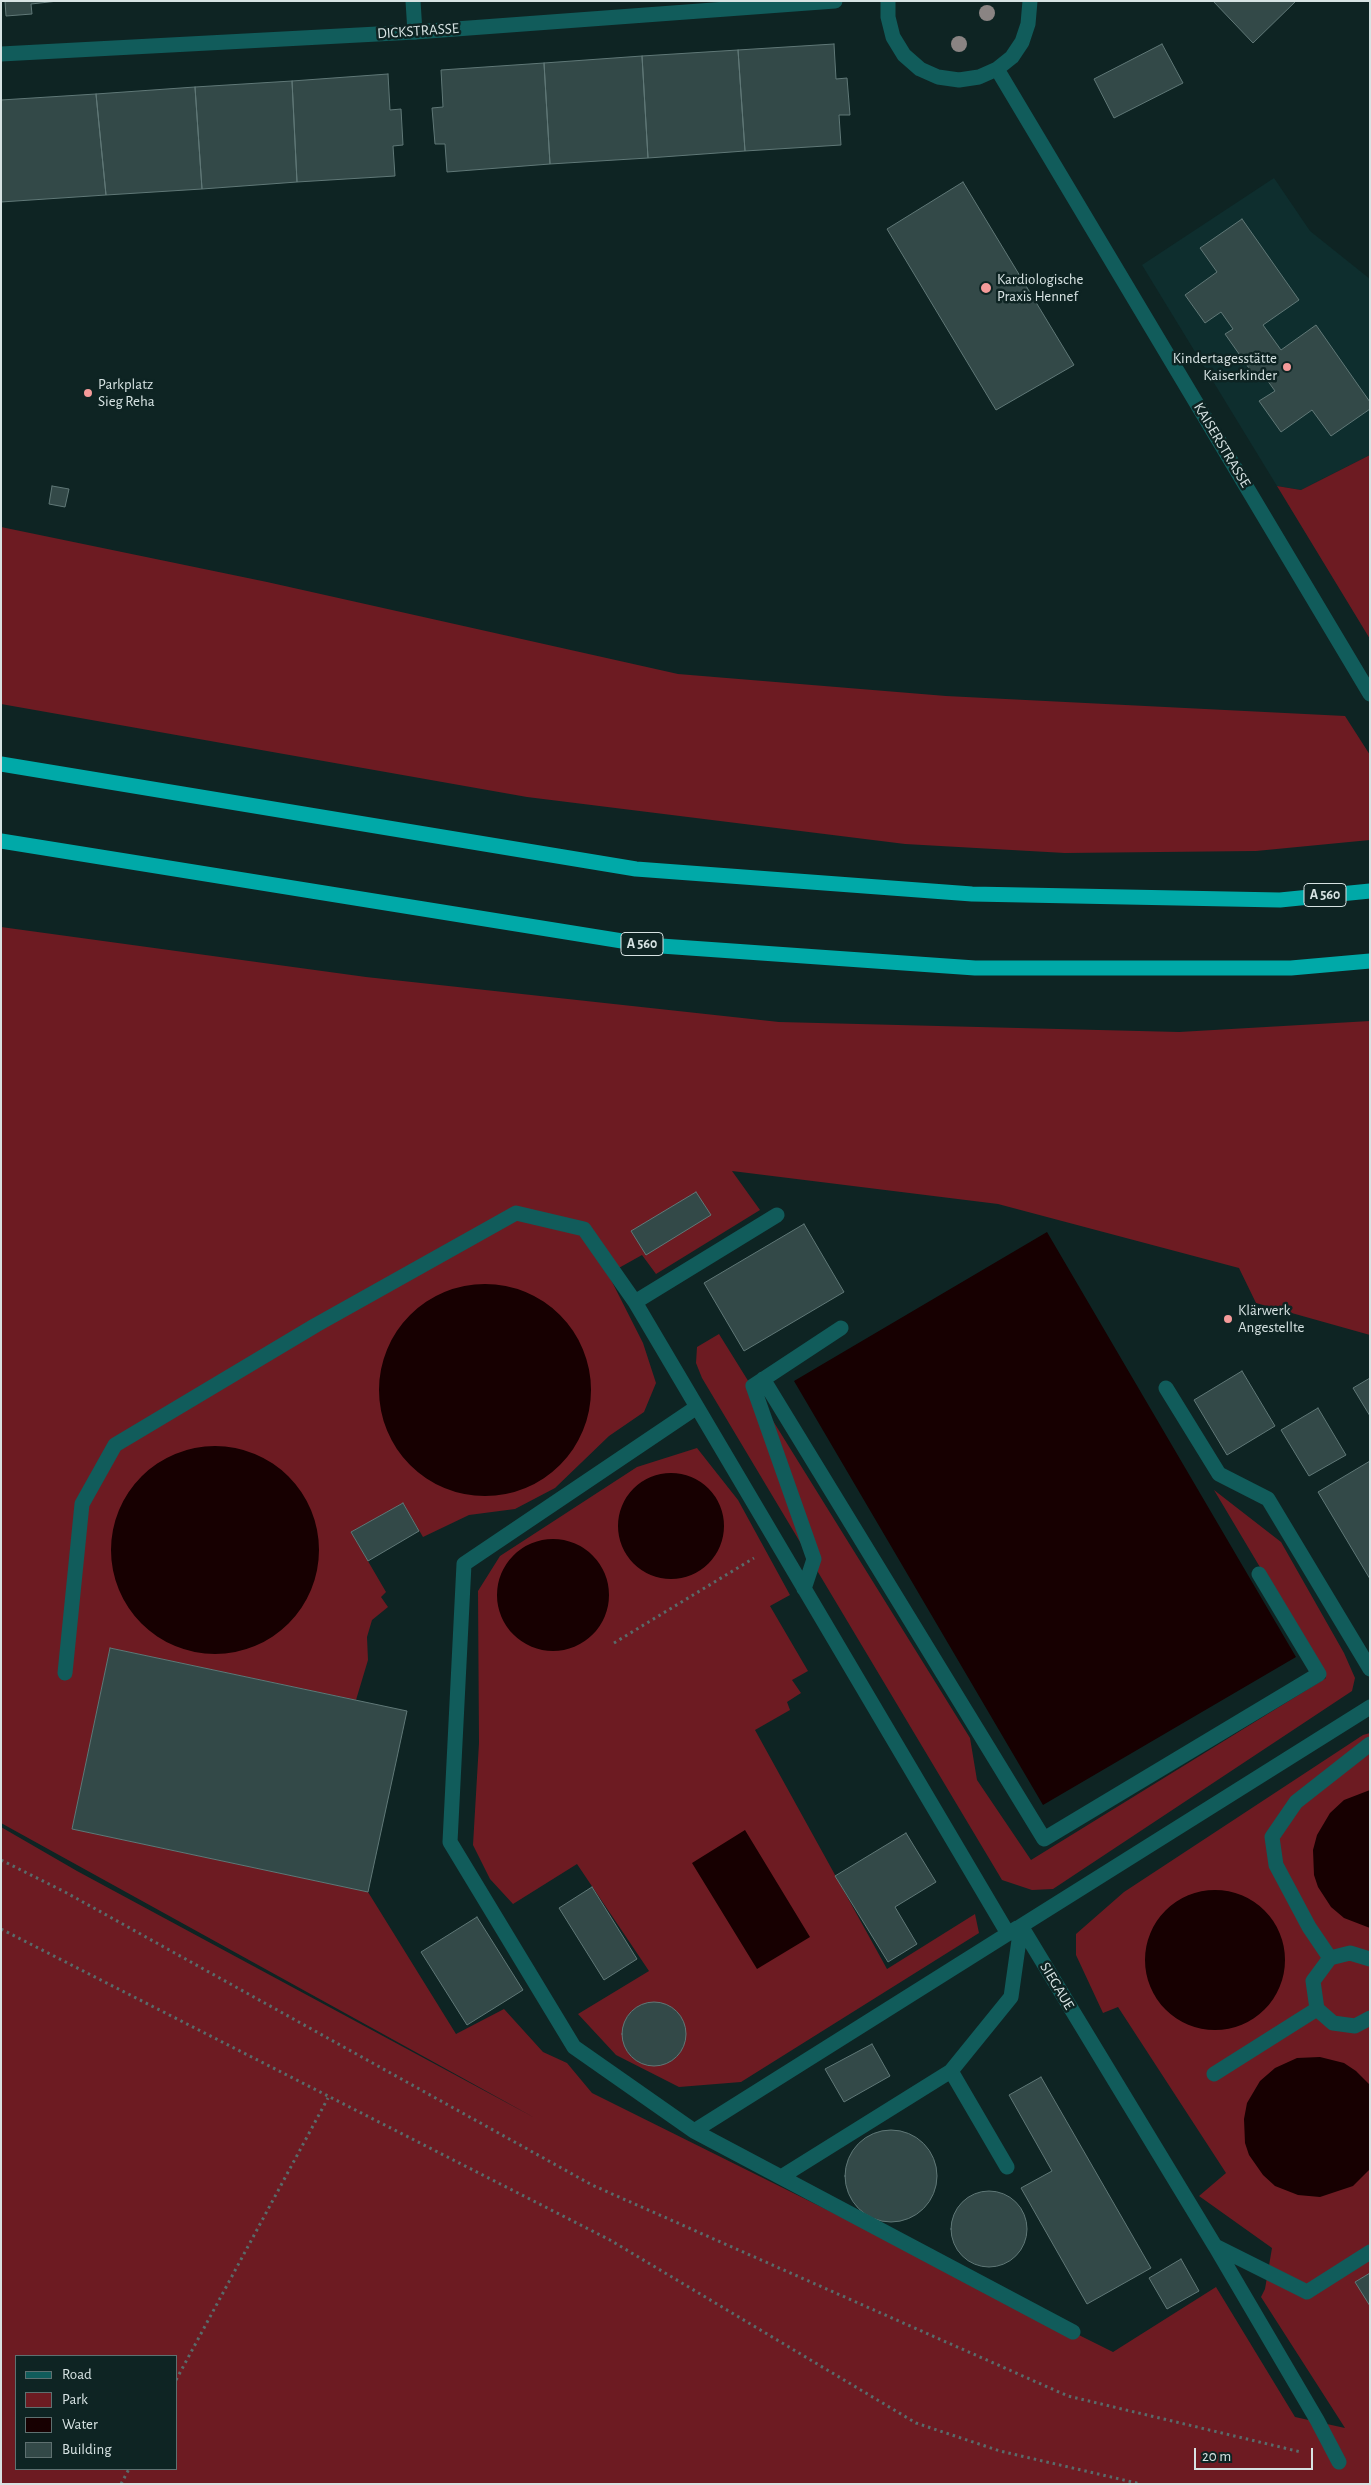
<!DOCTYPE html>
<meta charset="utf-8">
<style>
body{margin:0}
#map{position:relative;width:1371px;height:2485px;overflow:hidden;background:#0e2423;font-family:"Alegreya Sans",sans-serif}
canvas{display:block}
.frame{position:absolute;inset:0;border:2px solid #d7e3e3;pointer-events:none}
.legend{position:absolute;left:15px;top:2355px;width:162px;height:115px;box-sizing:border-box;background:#0e2423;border:1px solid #5e7070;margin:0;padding:6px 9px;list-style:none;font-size:15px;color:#d7e3e3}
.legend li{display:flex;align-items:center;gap:10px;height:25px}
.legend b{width:25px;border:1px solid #5e7070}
.scale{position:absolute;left:1194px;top:2448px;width:119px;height:22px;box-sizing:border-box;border:2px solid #d7e3e3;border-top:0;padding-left:6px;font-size:15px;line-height:18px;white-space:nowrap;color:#d7e3e3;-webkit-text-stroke:4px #0e2423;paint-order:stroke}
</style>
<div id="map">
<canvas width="1371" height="2485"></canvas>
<div class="frame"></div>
<ul class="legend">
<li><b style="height:6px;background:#115c5b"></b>Road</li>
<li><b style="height:14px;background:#6d1b22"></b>Park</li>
<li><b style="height:14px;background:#170001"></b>Water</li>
<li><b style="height:14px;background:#334948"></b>Building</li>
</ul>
<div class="scale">20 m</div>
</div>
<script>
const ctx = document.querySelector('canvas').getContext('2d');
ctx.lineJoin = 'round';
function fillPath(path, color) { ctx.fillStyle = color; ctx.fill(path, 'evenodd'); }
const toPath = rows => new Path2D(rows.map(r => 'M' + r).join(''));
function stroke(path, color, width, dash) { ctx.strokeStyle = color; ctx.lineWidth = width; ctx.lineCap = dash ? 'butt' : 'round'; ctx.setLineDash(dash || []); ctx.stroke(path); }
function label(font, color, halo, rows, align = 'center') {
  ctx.font = font + ' "Alegreya Sans",sans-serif'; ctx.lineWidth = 5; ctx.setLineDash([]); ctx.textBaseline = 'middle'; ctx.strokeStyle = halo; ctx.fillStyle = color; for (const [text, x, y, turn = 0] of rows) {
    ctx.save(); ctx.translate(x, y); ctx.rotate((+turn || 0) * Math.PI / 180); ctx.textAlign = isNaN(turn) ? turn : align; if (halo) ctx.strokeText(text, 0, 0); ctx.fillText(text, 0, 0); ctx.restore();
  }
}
const built = toPath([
 [1274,178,1310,231,1370,279,1370,455,1301,490,1277,486,1142,265]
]);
const green = toPath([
 [1370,455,1370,639,1277,486,1301,490],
 [1,527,267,582,678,674,946,696,1345,716,1370,755,1370,840,1256,851,1065,853,905,844,527,797,1,704],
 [1,927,366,977,779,1022,1179,1032,1370,1021,1370,1335,1256,1303,1239,1268,998,1204,732,1171,760,1210,656,1274,642,1255,608,1274,643,1343,656,1383,644,1412,609,1436,555,1488,515,1509,469,1515,423,1537,403,1503,351,1532,386,1592,381,1597,388,1607,372,1620,367,1637,368,1660,356,1700,110,1648,72,1829,368,1892,456,2034,504,2009,543,2052,567,2063,592,2093,1113,2352,1216,2287,1295,2417,1345,2428,1261,2297,1265,2289,1272,2248,1199,2196,1226,2173,1118,2007,1103,2013,1076,1955,1076,1934,1124,1892,1363,1735,1370,1733,1370,2484,1,2484,1,1827,77,1871,535,2118,1,1823],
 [16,2356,176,2356,176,2469,16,2469],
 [719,1334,970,1738,977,1780,1031,1860,1326,1678,1214,1490,1281,1542,1344,1653,1355,1678,1352,1691,1053,1889,1032,1890,1002,1880,702,1378,696,1363,697,1347],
 [697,1448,738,1500,790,1595,770,1606,808,1671,792,1680,801,1693,787,1702,790,1710,755,1730,887,1969,975,1914,979,1933,741,2082,679,2087,616,2055,578,2014,649,1971,577,1864,513,1904,490,1879,473,1845,479,1743,478,1591,500,1556,637,1467]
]);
const water = toPath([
 [1047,1232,1296,1657,1043,1805,794,1381],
 '379 1390a106 106 0 1 1 212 0a106 106 0 1 1-212 0Z',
 '111 1550a104 104 0 1 1 208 0a104 104 0 1 1-208 0Z',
 '618 1526a53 53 0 1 1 106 0a53 53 0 1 1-106 0Z',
 '497 1595a56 56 0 1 1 112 0a56 56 0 1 1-112 0Z',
 [1370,1790,1370,1928,1344,1918,1331,1907,1318,1887,1314,1875,1313,1850,1317,1835,1330,1813,1344,1800],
 [745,1830,810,1937,757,1969,692,1863],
 '1145 1960a70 70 0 1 1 140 0a70 70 0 1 1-140 0Z',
 [1320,2057,1344,2063,1356,2071,1370,2085,1370,2169,1353,2186,1320,2197,1298,2195,1275,2186,1263,2175,1249,2155,1245,2143,1244,2119,1247,2103,1260,2081,1275,2068,1297,2058]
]);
const building = toPath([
 [5,1,58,1,31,4,32,14,6,16,5,1],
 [1213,1,1296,1,1253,43,1213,1],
 [834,44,836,79,847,78,850,115,839,115,841,145,745,151,738,50,834,44],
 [1162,44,1183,83,1114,118,1094,79,1162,44],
 [738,50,745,151,648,158,642,56,738,50],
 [642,56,648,158,550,164,544,63,642,56],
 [544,63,550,164,447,172,445,144,435,144,432,108,443,107,441,70,544,63],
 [388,74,390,110,401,109,403,145,393,146,395,176,297,182,292,81,388,74],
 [292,81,297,182,202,189,195,87,292,81],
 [195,87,202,189,106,195,96,94,195,87],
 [96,94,106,195,1,202,1,100,96,94],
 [963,182,1074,365,996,410,887,229,963,182],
 [1242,219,1299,300,1263,325,1281,350,1316,325,1370,402,1370,409,1331,436,1312,410,1281,432,1259,401,1275,391,1262,373,1256,378,1225,334,1233,329,1221,312,1205,323,1185,295,1217,272,1200,248,1242,219],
 [52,486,69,489,65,507,49,504,52,486],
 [696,1192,711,1215,646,1255,631,1231,696,1192],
 [804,1224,844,1292,744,1351,704,1283,804,1224],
 [1242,1371,1275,1426,1227,1455,1194,1400,1242,1371],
 [1370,1378,1370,1416,1353,1388,1370,1378],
 [1318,1408,1346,1455,1309,1476,1281,1430,1318,1408],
 [1370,1461,1370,1579,1318,1492,1370,1461],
 [403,1503,419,1531,368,1561,351,1532,403,1503],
 [110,1648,407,1711,368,1892,72,1829,110,1648],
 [906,1833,936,1882,895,1907,917,1944,888,1962,835,1876,906,1833],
 [592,1887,637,1959,604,1980,559,1908,592,1887],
 [477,1917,523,1990,467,2025,421,1952,477,1917],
 '622 2034a32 32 0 1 1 64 0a32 32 0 1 1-64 0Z',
 [872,2044,890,2076,844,2102,825,2069,872,2044],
 [1041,2077,1151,2268,1087,2304,1021,2188,1052,2171,1009,2095,1041,2077],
 '845 2176a46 46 0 1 1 92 0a46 46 0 1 1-92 0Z',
 '951 2229a38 38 0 1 1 76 0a38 38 0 1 1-76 0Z',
 [1181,2259,1199,2291,1167,2309,1149,2278,1181,2259],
 [1370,2273,1370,2306,1355,2282,1370,2273]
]);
const path = toPath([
 [614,1643,754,1558],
 [1,1860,65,1892,592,2185,1068,2396,1301,2452],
 [1,1929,610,2240,916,2423,1000,2451,1141,2484],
 [176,2380,328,2098],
 [121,2484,129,2469]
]);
const lane = toPath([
 [413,1,415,32],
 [635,1302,777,1215],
 [763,1379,1044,1839,1319,1674,1259,1574],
 [1166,1388,1219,1474,1268,1499,1370,1669],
 [804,1589,814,1559,753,1386,841,1328],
 [65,1673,82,1504,115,1445,316,1325,516,1213,584,1229,635,1302,697,1407],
 [1370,1707,1021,1926,1215,2246,1307,2292,1370,2252],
 [1007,1932,697,1407,464,1564,450,1842,574,2047,694,2131,1073,2332],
 [1330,1958,1309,1927,1276,1865,1272,1837,1296,1802,1370,1744],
 [1370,1959,1350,1953,1330,1958,1313,1981,1317,2009,1333,2023,1355,2026,1370,2018],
 [951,2071,1007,2167],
 [1214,2074,1317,2009],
 [694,2131,1017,1928],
 [781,2177,951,2071,1011,1997,1021,1926],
 [1215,2246,1317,2420,1339,2462]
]);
const street = toPath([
 [888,1,888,17,893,37,904,55,920,69,938,77,959,80,979,77,997,69,1012,57,1022,42,1028,24,1030,1],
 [1,54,415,32,835,1],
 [997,69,1370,694]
]);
const highway = toPath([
 [1,764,636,869,972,894,1280,900,1370,891],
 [1,841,647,945,975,968,1291,968,1370,961]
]);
const trees = [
 [987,13],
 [959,44]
];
const markers = [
 [986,288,6,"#f59b9a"],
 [1287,367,5,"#f59b9a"],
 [88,393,5,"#f59b9a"],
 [1228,1319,5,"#f59b9a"]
];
const shields = [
 [1325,895,42],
 [642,944,42]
];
const shieldNames = [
 ["A 560",1325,895],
 ["A 560",642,944]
];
const streetNames = [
 ["DICKSTRASSE",418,31,-4],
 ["KAISERSTRASSE",1222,445,59],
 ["SIEGAUE",1057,1986,59]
];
const poiNames = [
 ["Kardiologische",997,279],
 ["Praxis Hennef",997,296],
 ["Kindertagesstätte",1277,358,"right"],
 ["Kaiserkinder",1277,375,"right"],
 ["Parkplatz",98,384],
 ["Sieg Reha",98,401],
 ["Klärwerk",1238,1310],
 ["Angestellte",1238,1327]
];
fillPath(built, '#0e2e2e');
fillPath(green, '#6d1b22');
fillPath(water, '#170001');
fillPath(building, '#334948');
stroke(building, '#607877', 1);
stroke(path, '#596b6a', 3, [2.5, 4]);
stroke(lane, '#115c5b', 15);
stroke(street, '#115c5b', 15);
stroke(highway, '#00a9a8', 15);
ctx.fillStyle = '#8a8483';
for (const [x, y] of trees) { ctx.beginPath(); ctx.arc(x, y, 8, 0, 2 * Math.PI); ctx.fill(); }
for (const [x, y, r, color] of markers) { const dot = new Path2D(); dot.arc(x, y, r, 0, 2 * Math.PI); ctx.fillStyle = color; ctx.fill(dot); stroke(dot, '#0e2423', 2); }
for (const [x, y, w] of shields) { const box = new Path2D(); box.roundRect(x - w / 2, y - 11.5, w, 23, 4); ctx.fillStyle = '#0e2423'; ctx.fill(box); stroke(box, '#d7e3e3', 1); }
label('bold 14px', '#d7e3e3', null, shieldNames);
label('15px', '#d7e3e3', '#0e2423', streetNames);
label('15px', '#d7e3e3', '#0e2423', poiNames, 'left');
</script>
